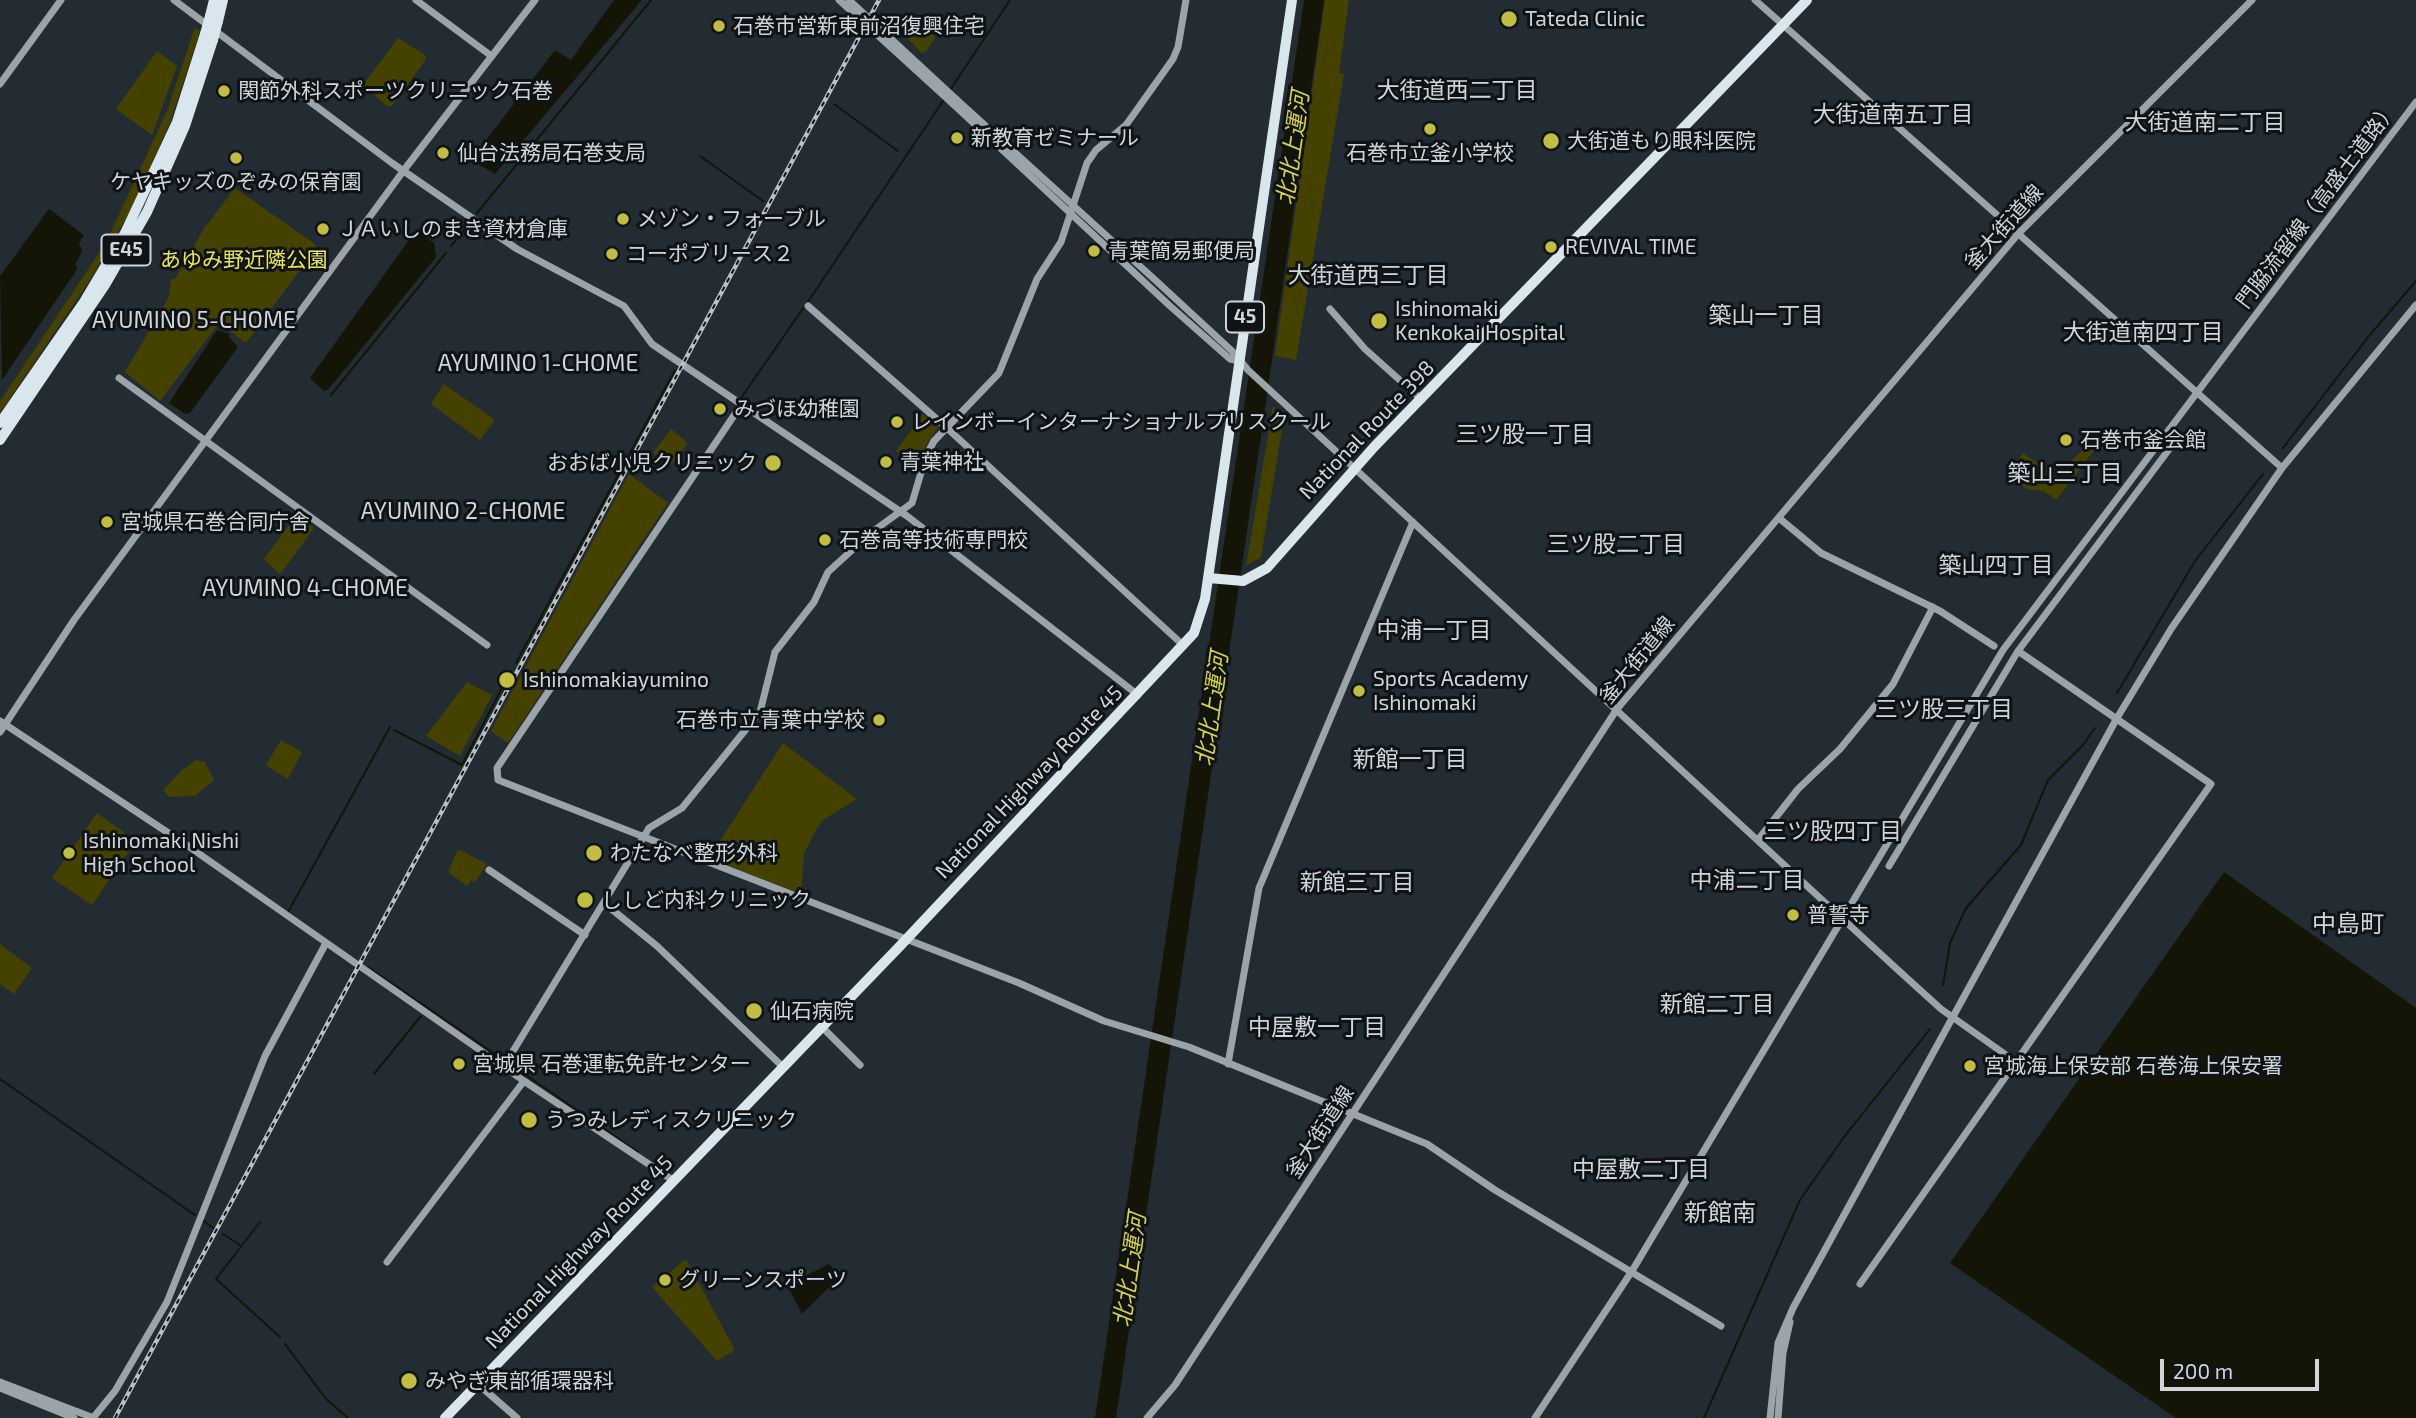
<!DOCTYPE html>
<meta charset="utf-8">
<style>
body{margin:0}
#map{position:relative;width:2416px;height:1418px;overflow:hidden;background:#222c32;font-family:"Exo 2",sans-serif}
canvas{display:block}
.scale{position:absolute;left:2160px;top:1359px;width:159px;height:32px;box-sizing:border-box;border:4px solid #cfd5d9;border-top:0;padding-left:9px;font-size:21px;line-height:24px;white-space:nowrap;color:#cfd5d9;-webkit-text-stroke:5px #0f1316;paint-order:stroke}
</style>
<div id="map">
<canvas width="2416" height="1418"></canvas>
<div class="scale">200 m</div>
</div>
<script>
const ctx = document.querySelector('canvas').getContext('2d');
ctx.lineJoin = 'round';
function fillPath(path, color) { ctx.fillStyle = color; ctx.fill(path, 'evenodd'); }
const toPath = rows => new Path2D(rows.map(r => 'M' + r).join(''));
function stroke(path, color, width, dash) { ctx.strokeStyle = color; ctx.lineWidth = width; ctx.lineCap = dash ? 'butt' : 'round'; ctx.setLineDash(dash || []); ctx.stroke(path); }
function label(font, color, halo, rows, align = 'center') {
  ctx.font = font + ' "Exo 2","Noto Sans JP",sans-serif'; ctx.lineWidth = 6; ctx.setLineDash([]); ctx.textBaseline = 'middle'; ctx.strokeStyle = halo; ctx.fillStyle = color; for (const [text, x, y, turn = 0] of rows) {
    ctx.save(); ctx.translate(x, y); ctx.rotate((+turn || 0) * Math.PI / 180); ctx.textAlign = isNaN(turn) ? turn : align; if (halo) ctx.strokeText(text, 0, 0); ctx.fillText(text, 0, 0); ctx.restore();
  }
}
const green = toPath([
 [1325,0,1349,0,1339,73,1344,74,1296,360,1275,356],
 [914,22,936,37,926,51,922,53,906,37],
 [195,27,200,31,170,123,132,208,114,239,110,234,167,111],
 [398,38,425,55,426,59,392,106,387,106,363,85],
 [157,51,177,66,152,135,116,109],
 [235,188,315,244,316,248,246,343,219,323,160,401,125,372,169,297,171,279,175,279,203,230],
 [105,249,108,250,92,277,0,413,0,401,101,250],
 [444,384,495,420,480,440,431,404],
 [1273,406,1284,417,1261,557,1246,566],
 [923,414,938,427,926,445,918,468,896,451],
 [671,429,688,443,671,465,653,453],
 [2093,440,2095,442,2091,446,2095,449,2056,500,2044,491,2027,489,2007,475,2023,453,2056,476,2065,477,2072,467,2069,463],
 [629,474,668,503,508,743,491,731],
 [299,516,314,528,282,572,278,573,264,559,295,517],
 [467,682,492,695,460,756,426,736],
 [281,740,302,752,288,779,266,765],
 [783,743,857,799,823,820,817,828,804,853,801,894,709,858],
 [196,760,205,762,214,780,195,796,169,797,163,790,182,770],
 [97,813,136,841,92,905,52,878],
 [458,849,487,864,475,882,471,880,467,886,448,872],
 [0,944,32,968,14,994,0,984],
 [686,1259,735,1350,717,1361,652,1287]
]);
const water = toPath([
 [614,0,642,0,495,174,471,160,555,50,571,60],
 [1304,0,1324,0,1260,443,1116,1418,1095,1418],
 [49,209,84,235,79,243,82,251,75,265,78,268,2,380,0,276],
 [418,232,434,243,436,257,328,390,324,391,310,378,414,233],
 [217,330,230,334,229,337,238,347,190,413,185,414,169,403],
 [2224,872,2416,1008,2416,1418,2176,1418,1950,1263],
 [829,1264,840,1276,802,1314,787,1285]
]);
const stream = toPath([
 [950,90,1010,0],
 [834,104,898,151],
 [700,156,763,201],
 [477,213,651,0],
 [451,246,468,226],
 [807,303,945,98],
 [331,395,446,253],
 [741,398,804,307],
 [2283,448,2369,336,2416,281],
 [516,663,675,370],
 [2117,693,2195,561,2263,474],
 [394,730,462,765],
 [463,763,502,688],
 [288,912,390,727],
 [368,967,505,1061],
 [1943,985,1950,943,1966,908,2021,845,2048,780,2083,745,2095,728],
 [510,1064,638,1152],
 [374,1074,421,1016],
 [0,1079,195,1215],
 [204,1221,213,1228],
 [260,1222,216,1279,280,1337],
 [223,1234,240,1245],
 [285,1344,326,1399,348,1418],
 [1704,1418,1800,1200,1844,1137,1930,1029]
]);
const secondary = toPath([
 [174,0,392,163,517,249,624,306,652,344,907,516,1138,695],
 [416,0,490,55],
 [1755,0,2282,468],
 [0,84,61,0],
 [956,99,1153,278,1232,351,1248,370,1898,970,1941,1009,2016,1062],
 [953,104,1170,306,1230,359,1239,361],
 [808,306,948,429,1184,646],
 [1330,309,1365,349,1422,400],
 [119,378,487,645],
 [741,405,497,768,498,780,1019,983,1104,1021,1189,1047,1427,1144,1495,1190,1721,1326],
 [1779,518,1821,553,1940,611,1994,646],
 [0,721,188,846,524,1081,674,1181],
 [0,732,74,620,404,170,535,0],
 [1758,840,1798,789,1840,749,1893,684,1933,607],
 [1889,866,2018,651,2176,440],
 [489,870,585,935],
 [604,903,657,946,783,1067],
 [822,1027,860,1065],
 [1228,1064,1259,888,1413,522],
 [504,1066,649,828,682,808,760,712,775,652,814,602,828,572,872,532,912,503,926,456,934,441,999,373,1037,279,1061,242,1087,163,1096,150,1126,125,1173,59,1178,47,1186,0],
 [387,1262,524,1081],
 [1860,1284,2211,784,2018,651],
 [0,1382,78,1412],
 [479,1385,517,1418],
 [0,1388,74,1418],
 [93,1418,115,1391,167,1302,265,1056,326,943],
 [1147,1418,1175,1385,1617,709,2018,234,2252,0],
 [1535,1418,1632,1271,2003,650,2416,102],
 [1770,1418,1778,1343,1793,1308,2117,718,2171,629,2282,468,2416,305],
 [1778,1418,1783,1353,1790,1322]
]);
const highway = toPath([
 [210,16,214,0],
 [218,21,223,0],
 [0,423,84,302,125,233,177,122,205,34],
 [0,440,105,285,147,212,185,126,213,40],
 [1209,578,1243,581,1267,568,1374,447,1807,0],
 [445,1418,900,946,1194,633,1205,599,1292,0]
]);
const rail = toPath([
 [115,1418,879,0]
]);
const secondaryBridge = toPath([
 [839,0,953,104],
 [849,0,956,99],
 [78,1412,94,1418]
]);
const highwayBridge = toPath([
 [205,34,210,16],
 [213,40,218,21]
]);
const markers = [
 [1509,19,9,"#c1bd40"],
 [719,26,7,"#c1bd40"],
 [224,91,7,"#c1bd40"],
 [1430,129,7,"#c1bd40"],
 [957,138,7,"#c1bd40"],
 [1551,141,9,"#c1bd40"],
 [443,153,7,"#c1bd40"],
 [236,158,7,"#c1bd40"],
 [623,219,7,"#c1bd40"],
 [323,229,7,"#c1bd40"],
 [1551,247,7,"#c1bd40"],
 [1094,251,7,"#c1bd40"],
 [612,254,7,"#c1bd40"],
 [1379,321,9,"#c1bd40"],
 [720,409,7,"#c1bd40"],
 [897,422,7,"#c1bd40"],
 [2066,440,7,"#c1bd40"],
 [886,462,7,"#c1bd40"],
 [773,463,9,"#c1bd40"],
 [107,522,7,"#c1bd40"],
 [825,540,7,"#c1bd40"],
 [507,680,9,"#c1bd40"],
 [1359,691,7,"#c1bd40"],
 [879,720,7,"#c1bd40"],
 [69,853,7,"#c1bd40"],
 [594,853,9,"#c1bd40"],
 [585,900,9,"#c1bd40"],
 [1793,915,7,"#c1bd40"],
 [754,1011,9,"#c1bd40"],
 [459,1064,7,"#c1bd40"],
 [1970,1066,7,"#c1bd40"],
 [529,1120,9,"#c1bd40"],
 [665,1280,7,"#c1bd40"],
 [409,1381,9,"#c1bd40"]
];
const shields = [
 [126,250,49],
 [1245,317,38]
];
const shieldNames = [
 ["E45",126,250],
 ["45",1245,317]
];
const poiNames = [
 ["Tateda Clinic",1525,19],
 ["石巻市営新東前沼復興住宅",733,26],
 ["関節外科スポーツクリニック石巻",238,91],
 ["新教育ゼミナール",971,138],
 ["大街道もり眼科医院",1567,141],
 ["仙台法務局石巻支局",457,153],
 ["石巻市立釜小学校",1430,153,"center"],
 ["ケヤキッズのぞみの保育園",236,182,"center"],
 ["メゾン・フォーブル",637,219],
 ["ＪＡいしのまき資材倉庫",337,229],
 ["REVIVAL TIME",1565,247],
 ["青葉簡易郵便局",1108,251],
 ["コーポブリース２",626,254],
 ["Ishinomaki",1395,309],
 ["Kenkokai Hospital",1395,333],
 ["みづほ幼稚園",734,409],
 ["レインボーインターナショナルプリスクール",911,422],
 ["石巻市釜会館",2080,440],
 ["青葉神社",900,462],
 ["おおば小児クリニック",757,463,"right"],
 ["宮城県石巻合同庁舎",121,522],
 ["石巻高等技術専門校",839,540],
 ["Sports Academy",1373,679],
 ["Ishinomaki",1373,703],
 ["Ishinomakiayumino",523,680],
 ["石巻市立青葉中学校",865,720,"right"],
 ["Ishinomaki Nishi",83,841],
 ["High School",83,865],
 ["わたなべ整形外科",610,853],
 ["ししど内科クリニック",601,900],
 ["普誓寺",1807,915],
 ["仙石病院",770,1011],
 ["宮城県 石巻運転免許センター",473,1064],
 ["宮城海上保安部 石巻海上保安署",1984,1066],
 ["うつみレディスクリニック",545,1120],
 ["グリーンスポーツ",679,1280],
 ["みやぎ東部循環器科",425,1381]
];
const streetNames = [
 ["門脇流留線（高盛土道路）",2317,205,-53],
 ["釜大街道線",2004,227,-48],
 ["National Route 398",1367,430,-46],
 ["釜大街道線",1637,660,-51],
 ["National Highway Route 45",1029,782,-46],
 ["釜大街道線",1320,1132,-57],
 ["National Highway Route 45",579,1252,-46]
];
const parkNames = [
 ["あゆみ野近隣公園",244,260]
];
const neighbourhoodNames = [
 ["大街道西二丁目",1457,90],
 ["大街道南五丁目",1893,114],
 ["大街道南二丁目",2205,122],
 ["大街道西三丁目",1368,275],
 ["築山一丁目",1766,315],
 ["AYUMINO 5-CHOME",194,320],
 ["大街道南四丁目",2143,332],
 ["AYUMINO 1-CHOME",538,363],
 ["三ツ股一丁目",1525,434],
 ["築山三丁目",2065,473],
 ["AYUMINO 2-CHOME",463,511],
 ["三ツ股二丁目",1616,544],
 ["築山四丁目",1996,565],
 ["AYUMINO 4-CHOME",305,588],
 ["中浦一丁目",1434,630],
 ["三ツ股三丁目",1944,709],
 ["新館一丁目",1410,759],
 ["三ツ股四丁目",1833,831],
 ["中浦二丁目",1747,880],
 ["新館三丁目",1357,882],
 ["新館二丁目",1717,1004],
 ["中屋敷一丁目",1317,1027],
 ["中屋敷二丁目",1641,1169]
];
const waterNames = [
 ["北北上運河",1293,148,-82],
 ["北北上運河",1212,709,-82],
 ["北北上運河",1130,1270,-82]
];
const quarterNames = [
 ["中島町",2348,924],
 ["新館南",1720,1213]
];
fillPath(green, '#454200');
fillPath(water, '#151507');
stroke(stream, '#151507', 2);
stroke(secondary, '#9ca4aa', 7);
stroke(highway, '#d9e6ee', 10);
stroke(rail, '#bac0c4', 4.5);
stroke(rail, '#0f1316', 2, [5]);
stroke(secondaryBridge, '#9ca4aa', 7);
stroke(highwayBridge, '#d9e6ee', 10);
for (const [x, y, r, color] of markers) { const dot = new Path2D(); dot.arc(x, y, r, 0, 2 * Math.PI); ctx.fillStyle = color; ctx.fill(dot); stroke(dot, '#0f1316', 2.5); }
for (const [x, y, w] of shields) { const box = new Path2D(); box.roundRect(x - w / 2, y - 15.5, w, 31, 5); ctx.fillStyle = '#0f1316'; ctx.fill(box); stroke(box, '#cfd5d9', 2); }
label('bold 19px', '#cfd5d9', null, shieldNames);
label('21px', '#cfd5d9', '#0f1316', poiNames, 'left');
label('21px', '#cfd5d9', '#0f1316', streetNames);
label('21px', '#e8e459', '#0f1316', parkNames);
label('23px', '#cfd5d9', '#0f1316', neighbourhoodNames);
label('italic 23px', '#d5d143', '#0f1316', waterNames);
label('24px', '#cfd5d9', '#0f1316', quarterNames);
</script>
